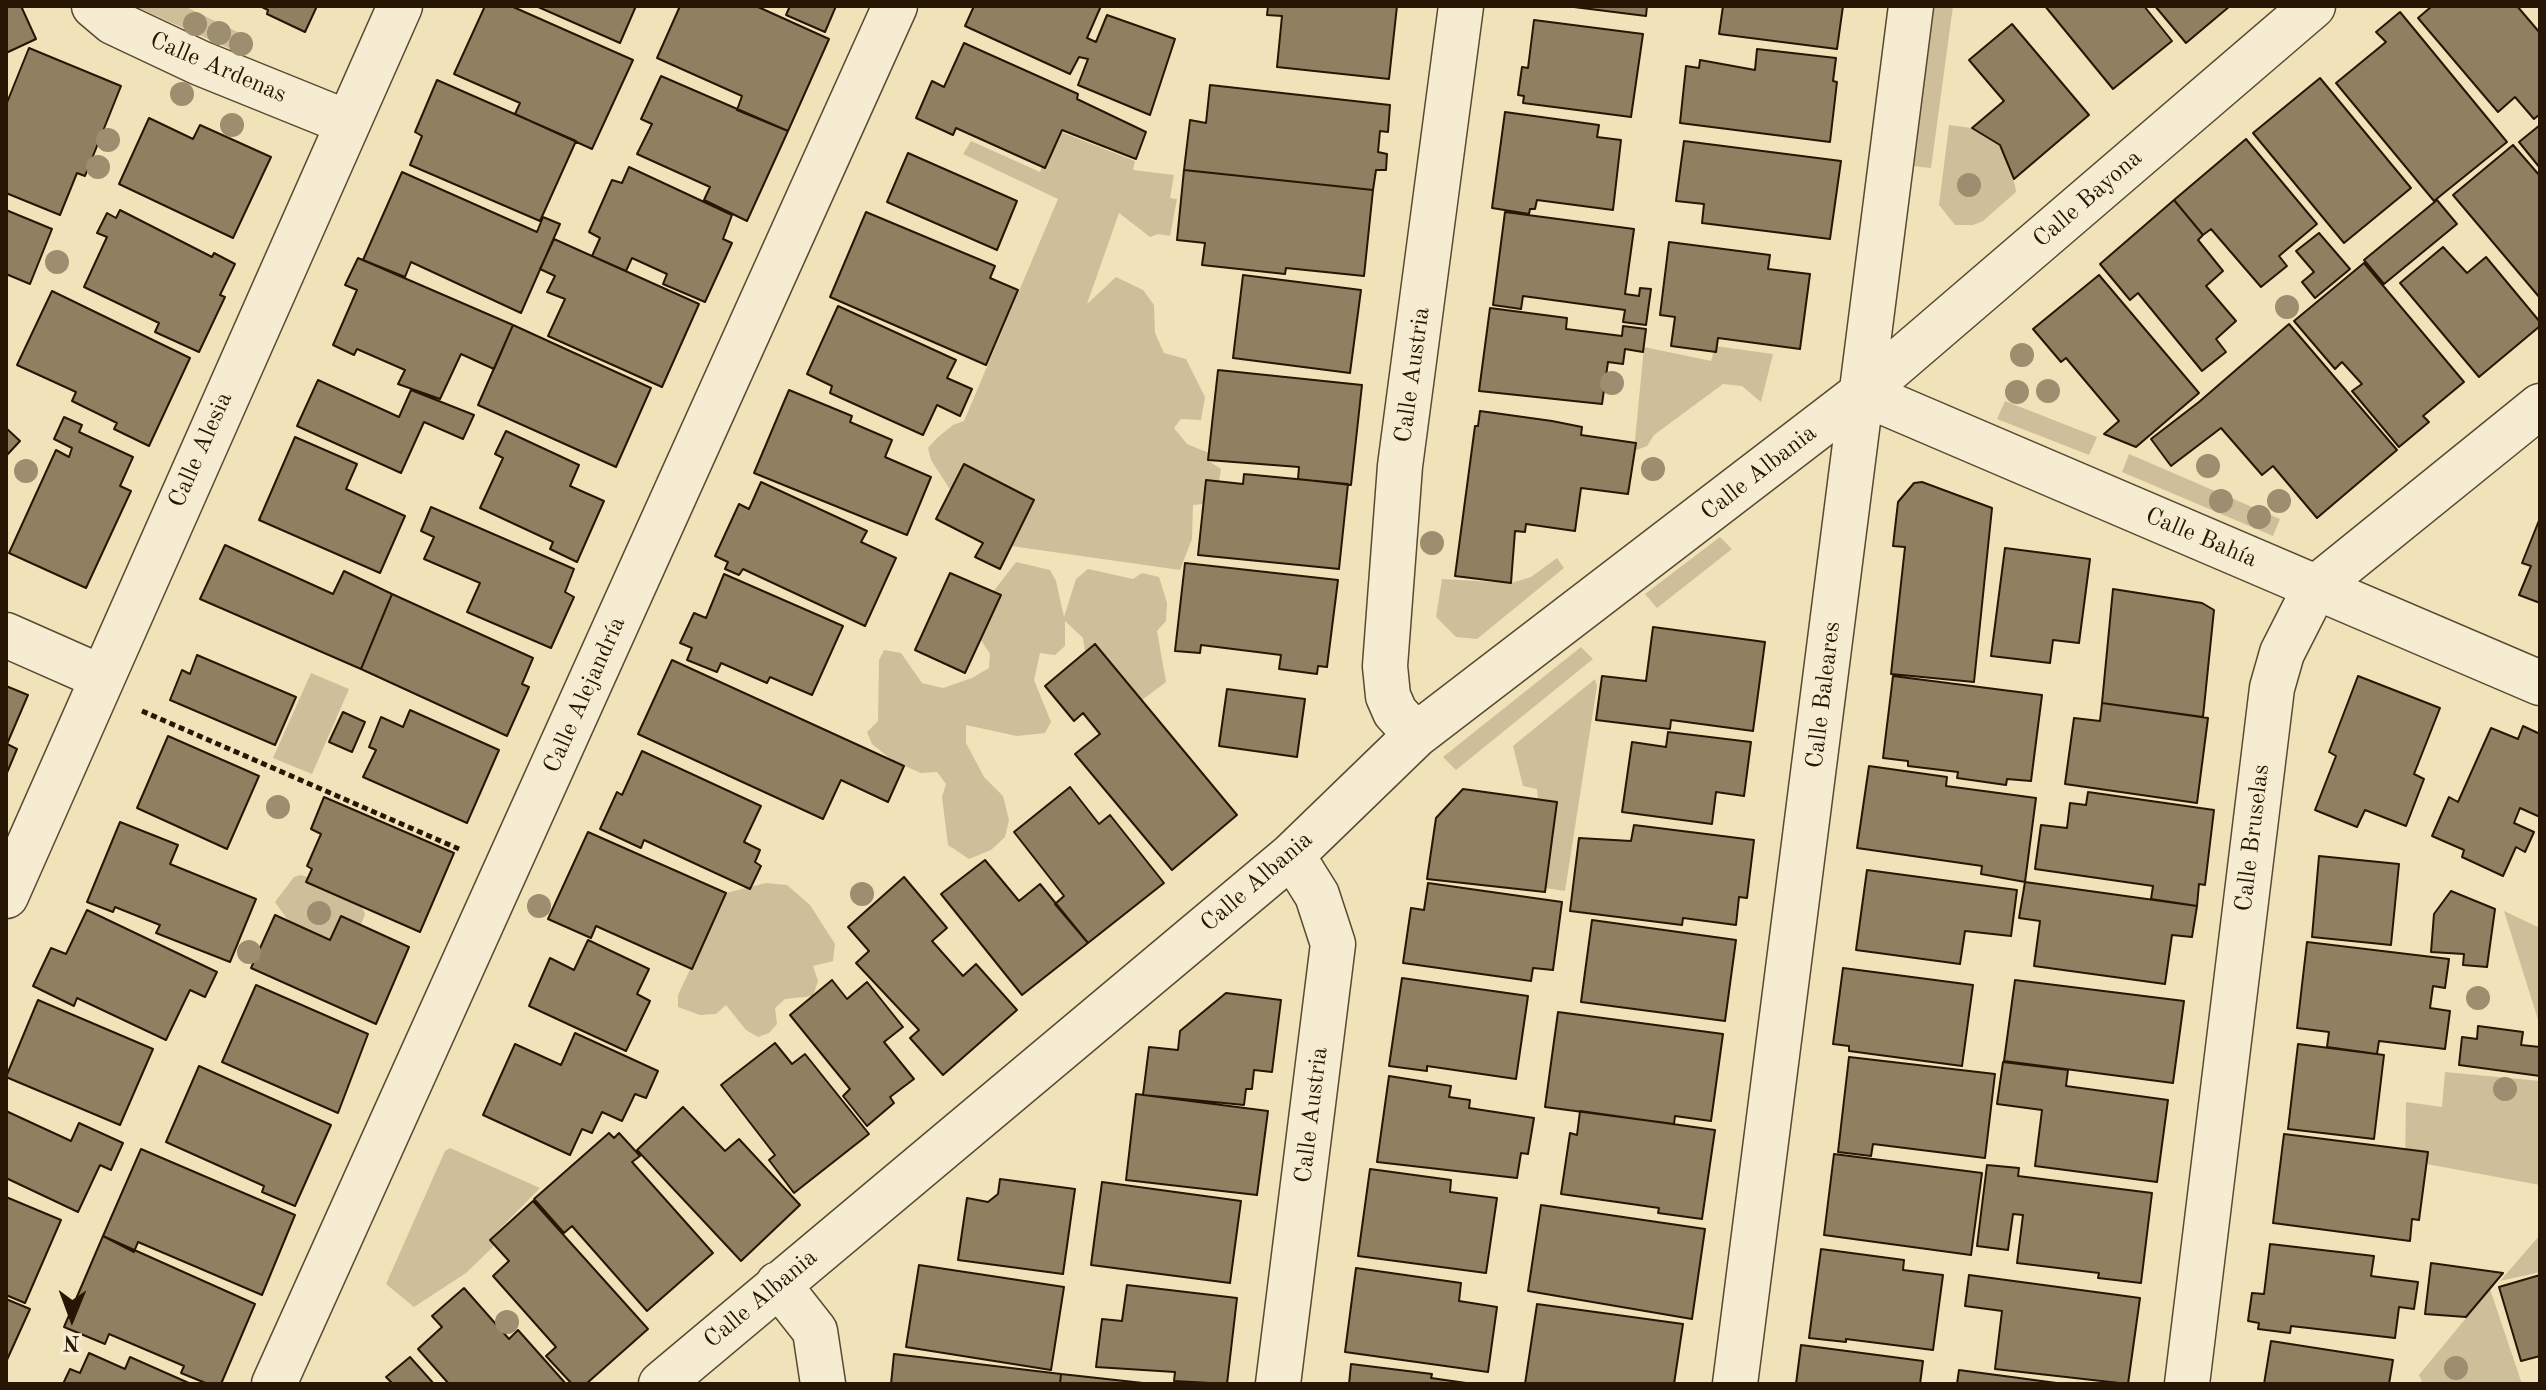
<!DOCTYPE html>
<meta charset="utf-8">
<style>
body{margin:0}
#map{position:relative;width:2546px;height:1390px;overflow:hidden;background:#f0e2b9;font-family:"Old Standard TT",serif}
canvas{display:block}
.frame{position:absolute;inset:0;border:8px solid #261603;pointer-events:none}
.north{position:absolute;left:32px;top:1278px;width:80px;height:80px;-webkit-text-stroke:6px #f5ecd2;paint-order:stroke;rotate:181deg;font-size:22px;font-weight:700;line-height:32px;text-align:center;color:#261603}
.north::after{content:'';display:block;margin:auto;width:28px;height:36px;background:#261603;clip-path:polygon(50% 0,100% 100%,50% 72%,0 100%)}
</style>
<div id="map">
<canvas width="2546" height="1390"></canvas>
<div class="frame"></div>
<div class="north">N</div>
</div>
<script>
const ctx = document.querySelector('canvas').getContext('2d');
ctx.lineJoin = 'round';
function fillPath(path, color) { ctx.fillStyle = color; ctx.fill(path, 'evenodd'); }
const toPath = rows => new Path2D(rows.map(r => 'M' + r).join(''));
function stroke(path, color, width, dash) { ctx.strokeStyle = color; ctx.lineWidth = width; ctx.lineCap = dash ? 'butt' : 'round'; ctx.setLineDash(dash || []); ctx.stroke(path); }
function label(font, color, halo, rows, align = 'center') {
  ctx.font = font + ' "Old Standard TT",serif'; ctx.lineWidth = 8; ctx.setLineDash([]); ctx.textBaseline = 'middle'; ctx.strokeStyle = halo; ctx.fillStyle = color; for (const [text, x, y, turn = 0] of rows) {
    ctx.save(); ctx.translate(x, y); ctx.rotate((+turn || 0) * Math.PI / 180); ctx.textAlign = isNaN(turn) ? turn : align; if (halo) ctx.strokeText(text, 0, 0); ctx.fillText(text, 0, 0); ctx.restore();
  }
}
const green = toPath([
 [134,6,184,6,250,38,246,50,242,54],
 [1930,6,1953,6,1931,168,1912,166],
 [1949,125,1972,128,2000,145,2015,185,2016,192,1983,221,1973,225,1955,225,1939,205],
 [1056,130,1135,161,1133,170,1174,175,1170,198,1177,199,1170,236,1158,234,1150,237,1119,213,1087,304,1116,277,1143,290,1154,305,1155,333,1164,353,1186,359,1205,397,1201,420,1181,419,1174,428,1187,444,1209,453,1209,461,1221,469,1219,481,1206,481,1203,504,1193,505,1192,539,1180,570,1011,546,1034,500,964,464,951,491,931,460,928,448,937,438,953,425,964,421,1058,199,963,154,971,141,1040,172],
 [1715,346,1773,354,1761,402,1742,386,1723,384,1654,435,1647,446,1634,451,1644,347,1711,361],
 [2005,401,2097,437,2089,455,1997,419],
 [2129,454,2280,519,2273,536,2122,472],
 [1720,537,1732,549,1657,608,1645,594],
 [1557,558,1564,568,1477,639,1456,637,1436,617,1442,579,1511,583,1531,577],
 [1016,562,1050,570,1056,581,1064,617,1076,579,1088,569,1133,579,1142,573,1159,577,1167,603,1166,621,1157,631,1166,682,1142,700,1120,699,1087,664,1083,638,1065,621,1065,646,1055,655,1040,653,1034,680,1051,722,1045,733,1017,736,966,725,966,743,984,777,1003,796,1009,820,1005,837,991,850,969,859,948,845,942,797,946,784,937,772,921,773,893,761,872,744,867,732,878,721,879,660,884,650,901,653,922,683,943,688,972,678,989,668,990,654,981,640,1001,596,993,592],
 [1581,647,1593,659,1456,770,1443,757],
 [311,673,349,689,312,774,273,758],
 [1595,679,1597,686,1565,891,1545,888,1557,802,1538,799,1537,789,1523,786,1513,746],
 [300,875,308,877,307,882,362,907,365,914,361,925,330,940,289,922,275,902,294,877],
 [766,883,787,885,810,905,835,944,833,961,813,966,818,981,813,996,785,999,775,1008,777,1024,769,1033,758,1037,746,1030,726,1005,716,1014,700,1015,678,1007,678,995,726,893],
 [2504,911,2540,928,2540,1026],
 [2445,1072,2540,1081,2540,1185,2405,1160,2406,1102,2442,1107],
 [450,1148,540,1188,490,1239,495,1245,466,1273,414,1307,386,1284,445,1151],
 [2540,1235,2540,1272,2500,1281],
 [2490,1289,2522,1384,2423,1384,2419,1375]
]);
const building = toPath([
 [6,6,21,6,36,39,6,53,6,6],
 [260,6,317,6,305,32,267,14,268,10,260,6],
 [485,6,511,6,633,60,592,149,515,114,520,103,454,74,485,6],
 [536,6,636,6,620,43,536,6],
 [680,6,756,6,829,39,788,131,737,110,742,96,657,58,680,6],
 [790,6,836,6,825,32,786,15,790,6],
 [974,6,1101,6,1087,38,1096,42,1107,15,1175,39,1150,115,1078,85,1088,59,1079,57,1070,74,965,26,974,6],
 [1268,6,1397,6,1389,79,1277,67,1282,16,1267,15,1268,6],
 [1566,6,1647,6,1646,16,1566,6],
 [1723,6,1843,6,1837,49,1719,34,1723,6],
 [2045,6,2144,6,2172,41,2113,89,2045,6],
 [2155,6,2230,6,2186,43,2155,6],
 [2432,6,2517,6,2540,33,2540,114,2534,119,2515,97,2498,112,2418,18,2432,6],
 [2400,12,2507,142,2434,201,2336,83,2386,42,2376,32,2400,12],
 [1534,20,1643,34,1631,117,1523,103,1524,96,1518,95,1522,67,1528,68,1534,20],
 [2012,24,2089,115,2014,179,2000,145,1972,128,2004,101,1969,60,2012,24],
 [964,43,1078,94,1077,99,1146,132,1136,159,1062,130,1045,168,956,128,953,135,916,118,932,81,944,87,964,43],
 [29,48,121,86,85,176,77,173,60,215,6,193,6,105,29,48],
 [1757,49,1836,58,1833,81,1837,82,1830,142,1680,123,1686,66,1699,68,1700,60,1755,70,1757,49],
 [661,76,788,131,747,221,704,200,710,187,637,154,652,124,641,119,661,76],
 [2320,78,2411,188,2344,243,2253,133,2320,78],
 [437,80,576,141,540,221,410,165,422,136,415,132,437,80],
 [1210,85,1390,105,1388,132,1380,131,1378,152,1387,154,1386,170,1376,170,1373,190,1184,170,1190,120,1206,123,1210,85],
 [1505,112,1599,125,1597,137,1621,140,1613,210,1537,200,1535,209,1530,209,1529,214,1492,208,1505,112],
 [149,118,193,139,200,125,271,157,233,238,119,184,149,118],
 [2540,125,2540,168,2519,142,2540,125],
 [2246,139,2317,224,2279,256,2287,266,2261,287,2211,229,2203,235,2174,200,2246,139],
 [1684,141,1841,161,1830,239,1702,223,1704,204,1676,201,1684,141],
 [2513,145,2540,176,2540,298,2453,195,2513,145],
 [908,153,1017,201,997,250,887,202,908,153],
 [629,167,732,215,723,239,732,243,705,302,663,284,667,274,632,258,626,271,592,256,600,238,589,232,612,180,622,183,629,167],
 [1184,170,1373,190,1364,276,1286,268,1285,274,1202,265,1205,243,1177,240,1184,170],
 [402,172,537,232,543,217,560,224,521,313,411,262,405,277,363,260,402,172],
 [2174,200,2203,235,2198,240,2223,271,2206,286,2236,321,2216,339,2226,352,2202,371,2138,293,2130,300,2100,264,2174,200],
 [2437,200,2457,224,2384,284,2364,260,2437,200],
 [6,210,52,229,30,284,6,274,6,210],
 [120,210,212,257,214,253,235,264,220,295,225,297,199,352,155,332,159,323,84,287,107,237,97,233,107,213,116,218,120,210],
 [866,212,995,266,990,278,1018,290,986,365,830,297,866,212],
 [1505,212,1634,229,1625,294,1639,296,1640,288,1651,289,1646,325,1623,322,1625,310,1523,296,1521,309,1493,305,1505,212],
 [2319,233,2350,269,2315,298,2302,282,2314,272,2296,251,2319,233],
 [554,239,699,304,662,387,548,336,565,299,547,292,555,276,540,269,554,239],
 [1669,242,1770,255,1768,269,1810,274,1800,349,1718,338,1716,352,1671,346,1675,317,1660,315,1669,242],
 [2443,247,2467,273,2486,257,2540,322,2540,326,2479,377,2400,283,2443,247],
 [358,258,513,325,494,369,461,354,440,399,398,384,405,370,357,349,354,355,333,345,357,290,345,285,358,258],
 [2364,263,2464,382,2423,416,2429,422,2399,447,2352,391,2362,384,2342,362,2335,369,2294,321,2364,263],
 [1243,275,1361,290,1350,373,1233,358,1243,275],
 [2099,275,2199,393,2136,447,2104,434,2119,421,2066,358,2061,362,2033,329,2099,275],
 [52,291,190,358,149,446,114,429,117,423,72,401,76,392,17,365,52,291],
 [838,306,956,360,947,378,972,389,960,416,937,405,923,435,830,393,832,386,807,374,838,306],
 [1490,308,1567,318,1566,329,1622,336,1623,326,1646,329,1643,352,1625,349,1623,364,1608,362,1602,404,1479,391,1490,308],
 [2289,324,2397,450,2317,518,2273,466,2262,475,2221,428,2171,466,2151,439,2199,402,2289,324],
 [513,325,651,388,616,467,478,405,513,325],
 [1218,370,1362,385,1351,485,1298,479,1299,467,1208,460,1218,370],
 [318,380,399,417,411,390,474,415,463,439,424,422,401,473,297,426,318,380],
 [789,390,852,416,850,422,892,440,885,457,931,477,907,535,754,473,789,390],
 [1480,411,1552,421,1582,427,1581,435,1636,443,1628,494,1581,488,1575,531,1526,524,1525,532,1515,531,1511,583,1455,576,1475,426,1478,426,1480,411],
 [64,417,82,425,79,432,133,457,120,486,131,491,86,588,9,553,56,450,69,457,72,448,54,439,64,417],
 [6,428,20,441,6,456,6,428],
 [506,431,579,465,570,486,604,501,577,562,550,549,553,542,480,508,503,458,495,454,506,431],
 [295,437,357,464,346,489,405,516,380,573,259,520,295,437],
 [964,464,1034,500,1000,569,975,557,983,543,936,519,964,464],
 [1244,474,1348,484,1339,569,1198,555,1206,480,1243,484,1244,474],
 [761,482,867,531,861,542,896,558,865,626,743,569,739,575,725,569,728,562,715,556,739,504,749,509,761,482],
 [1922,482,1992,508,1974,682,1891,674,1905,547,1893,546,1898,502,1914,483,1922,482],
 [431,507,574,569,565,592,574,597,551,648,467,612,480,583,424,559,434,537,421,531,431,507],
 [2540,518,2540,603,2519,595,2531,566,2522,563,2540,518],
 [225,545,333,594,344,571,392,594,361,669,200,599,225,545],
 [2005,548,2090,559,2079,643,2053,640,2050,663,1991,656,2005,548],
 [1185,563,1338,580,1327,667,1318,666,1317,674,1279,669,1281,655,1201,645,1200,653,1175,651,1185,563],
 [950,573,1001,595,965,673,915,650,950,573],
 [724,574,843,626,812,695,770,677,767,683,721,663,717,672,687,660,692,648,680,643,694,613,706,618,724,574],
 [2113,589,2202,603,2214,610,2203,717,2102,703,2113,589],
 [392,594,533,658,522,684,529,687,507,736,361,669,392,594],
 [1653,627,1765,642,1753,731,1671,720,1670,729,1596,720,1602,676,1646,681,1653,627],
 [1095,644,1237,815,1172,870,1075,754,1100,734,1083,713,1074,721,1045,686,1095,644],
 [197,655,296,697,275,745,170,700,182,670,190,674,197,655],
 [672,660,904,766,888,802,841,780,823,819,638,734,672,660],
 [1893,676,2042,695,2031,781,2007,779,2006,785,1957,778,1958,772,1908,766,1908,761,1883,758,1893,676],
 [2358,676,2440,708,2414,774,2424,779,2406,826,2365,810,2357,827,2315,810,2336,756,2329,752,2358,676],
 [6,686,28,695,7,744,17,749,6,775,6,686],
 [1227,689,1305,699,1297,757,1219,746,1227,689],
 [2102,703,2208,718,2197,803,2065,784,2074,718,2100,721,2102,703],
 [410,710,499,750,467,823,363,777,376,750,369,747,381,717,403,727,410,710],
 [343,712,365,722,352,752,329,742,343,712],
 [2523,726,2540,734,2540,817,2520,808,2514,823,2534,832,2525,852,2516,847,2503,876,2462,857,2464,850,2432,836,2449,797,2458,802,2491,728,2518,739,2523,726],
 [1668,732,1751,742,1744,796,1716,792,1712,824,1622,812,1632,742,1666,747,1668,732],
 [168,736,259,776,227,849,137,808,168,736],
 [642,751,761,806,744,842,760,850,755,862,761,866,750,889,644,840,641,848,600,829,617,792,622,795,642,751],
 [1869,766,1947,777,1946,786,2036,798,2025,882,1981,874,1982,866,1857,848,1869,766],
 [1070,787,1099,824,1110,815,1164,883,1088,943,1055,904,1064,896,1014,832,1070,787],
 [1463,789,1557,802,1545,892,1427,879,1436,818,1463,789],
 [2088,792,2214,810,2205,885,2199,884,2197,906,2151,899,2153,886,2035,869,2041,825,2067,828,2070,803,2086,805,2088,792],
 [324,797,454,853,420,932,306,882,312,869,307,866,321,834,311,829,324,797],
 [120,822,178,845,170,864,256,899,230,962,156,933,160,925,115,907,113,912,87,902,120,822],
 [1634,825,1754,840,1747,898,1739,897,1736,925,1683,918,1682,925,1570,911,1579,838,1631,841,1634,825],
 [588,832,726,893,692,969,596,926,591,938,548,919,588,832],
 [2319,856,2399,864,2391,945,2312,937,2319,856],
 [985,860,1019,901,1040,884,1088,943,1022,995,941,894,985,860],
 [1867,870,2017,890,2011,936,1965,931,1960,964,1856,950,1867,870],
 [904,877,947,928,932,941,963,976,976,964,1017,1010,943,1075,910,1038,919,1030,856,963,869,951,848,927,904,877],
 [2025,882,2197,906,2192,937,2172,935,2165,984,2034,966,2040,921,2019,918,2025,882],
 [1428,883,1562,902,1553,970,1533,968,1531,981,1403,963,1411,908,1424,910,1428,883],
 [2451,891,2495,909,2487,967,2463,965,2464,954,2431,952,2434,914,2451,891],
 [87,910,217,972,205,997,190,990,166,1040,77,998,74,1006,33,986,51,948,66,954,87,910],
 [275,915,330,940,341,916,409,947,376,1024,251,968,275,915],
 [1592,920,1736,940,1725,1021,1581,1002,1592,920],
 [588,940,649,969,637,994,650,1001,626,1051,529,1006,550,958,574,970,588,940],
 [2307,942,2449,959,2445,988,2433,986,2430,1008,2450,1011,2445,1049,2379,1041,2377,1054,2327,1047,2329,1032,2297,1028,2307,942],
 [1843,968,1973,985,1962,1066,1849,1051,1849,1046,1833,1044,1843,968],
 [1402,978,1528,996,1516,1079,1427,1066,1427,1071,1389,1066,1402,978],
 [832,980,847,999,867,982,903,1027,884,1042,914,1079,890,1097,894,1103,867,1126,843,1096,850,1089,790,1015,832,980],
 [2015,980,2184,1001,2173,1083,2004,1061,2015,980],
 [256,985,368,1034,338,1113,222,1062,256,985],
 [1226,993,1281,1000,1272,1072,1254,1070,1252,1089,1246,1089,1244,1105,1143,1095,1149,1047,1178,1050,1180,1031,1226,993],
 [38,1000,153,1049,120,1125,6,1077,38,1000],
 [1558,1012,1723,1034,1711,1121,1675,1116,1674,1124,1545,1107,1558,1012],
 [2478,1026,2523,1032,2521,1045,2540,1047,2540,1076,2459,1065,2462,1037,2477,1039,2478,1026],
 [575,1033,658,1071,646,1098,635,1094,622,1121,602,1112,592,1133,582,1129,570,1155,483,1115,515,1044,561,1065,575,1033],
 [775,1043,792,1064,805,1054,869,1134,794,1193,769,1160,775,1155,721,1085,775,1043],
 [2298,1044,2384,1055,2374,1139,2288,1129,2298,1044],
 [1849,1057,1995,1074,1985,1158,1873,1144,1871,1156,1838,1152,1849,1057],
 [2003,1062,2068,1070,2066,1086,2168,1100,2157,1182,2035,1166,2042,1110,1997,1104,2003,1062],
 [199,1066,331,1125,295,1206,262,1192,264,1186,166,1142,199,1066],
 [1389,1076,1451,1086,1449,1097,1470,1100,1469,1108,1534,1118,1528,1154,1521,1153,1517,1178,1377,1162,1389,1076],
 [1136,1094,1268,1111,1257,1195,1126,1180,1136,1094],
 [683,1107,725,1151,739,1139,800,1205,741,1261,637,1150,683,1107],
 [6,1111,71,1141,79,1123,123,1143,111,1170,100,1165,78,1212,6,1178,6,1111],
 [1580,1111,1715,1130,1702,1219,1658,1213,1659,1208,1561,1194,1570,1133,1577,1135,1580,1111],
 [609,1133,614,1138,619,1133,640,1156,632,1162,713,1253,647,1311,572,1226,564,1233,534,1199,609,1133],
 [2284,1134,2428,1152,2419,1220,2412,1219,2410,1241,2273,1223,2284,1134],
 [141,1149,295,1215,262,1295,138,1242,134,1252,103,1236,141,1149],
 [1834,1154,1982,1173,1971,1255,1824,1235,1834,1154],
 [1987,1165,2019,1168,2018,1176,2152,1193,2141,1283,2098,1278,2099,1273,2017,1263,2023,1215,2013,1214,2008,1250,1977,1246,1987,1165],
 [1370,1169,1451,1180,1450,1192,1497,1198,1486,1273,1358,1256,1370,1169],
 [1000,1179,1075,1189,1063,1274,958,1260,967,1198,988,1202,998,1194,1000,1179],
 [1102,1182,1241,1201,1230,1283,1091,1265,1102,1182],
 [6,1197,61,1220,25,1303,6,1295,6,1197],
 [533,1201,648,1329,586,1384,572,1384,546,1356,556,1347,493,1276,509,1261,490,1240,533,1201],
 [1541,1205,1705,1229,1692,1319,1528,1291,1541,1205],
 [103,1236,255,1304,221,1384,208,1384,181,1373,184,1366,109,1334,105,1344,64,1327,103,1236],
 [2270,1244,2374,1256,2371,1276,2418,1282,2414,1309,2399,1307,2395,1338,2291,1326,2290,1333,2258,1329,2259,1323,2248,1321,2252,1293,2264,1294,2270,1244],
 [1821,1249,1904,1260,1903,1270,1943,1275,1933,1350,1846,1339,1846,1342,1809,1338,1821,1249],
 [2431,1263,2503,1273,2466,1317,2425,1314,2431,1263],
 [919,1265,1064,1287,1051,1370,906,1347,919,1265],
 [1356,1268,1461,1283,1459,1301,1497,1307,1488,1372,1345,1352,1356,1268],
 [1969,1275,2140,1298,2128,1384,1995,1369,2002,1311,1965,1306,1969,1275],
 [2540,1275,2540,1356,2521,1361,2499,1287,2540,1275],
 [1127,1285,1237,1298,1227,1384,1174,1381,1175,1372,1096,1367,1102,1319,1122,1321,1127,1285],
 [464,1288,509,1339,518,1330,566,1384,449,1384,418,1349,442,1327,432,1316,464,1288],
 [6,1299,30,1309,6,1362,6,1299],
 [1537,1304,1683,1324,1674,1384,1525,1384,1537,1304],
 [2271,1341,2393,1360,2389,1384,2264,1384,2271,1341],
 [1801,1345,1923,1361,1920,1384,1796,1384,1801,1345],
 [89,1353,125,1369,130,1357,191,1384,63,1384,70,1369,80,1373,89,1353],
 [894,1354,1061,1374,1060,1384,891,1384,894,1354],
 [410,1357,434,1384,393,1384,386,1377,410,1357],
 [1351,1364,1432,1374,1431,1378,1473,1384,1349,1384,1351,1364],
 [1959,1370,2064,1384,1957,1384,1959,1370],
 [1061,1374,1152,1384,1060,1384,1061,1374]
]);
const path = toPath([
 [142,711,459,849]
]);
const minor = toPath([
 [94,6,113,22,200,63,346,122],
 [1862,393,2540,683],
 [6,635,101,677],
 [1416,735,1395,712,1388,696,1385,666,1400,466,1461,6],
 [6,896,400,6],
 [778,1284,815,1331,823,1384],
 [274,1384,895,6],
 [661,1384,1292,855,1416,735,1862,393,2313,6],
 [1278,1384,1333,944,1317,895,1292,855],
 [1735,1384,1911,6],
 [2187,1384,2272,688,2282,653,2315,588,2540,406]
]);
const trees = [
 [195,24],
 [219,33],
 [241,44],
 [182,94],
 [232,125],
 [108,140],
 [98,167],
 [1969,185],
 [57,262],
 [2287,307],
 [2022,355],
 [1612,383],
 [2048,391],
 [2017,392],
 [2208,466],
 [1653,469],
 [26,471],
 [2221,501],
 [2279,501],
 [2259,517],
 [1432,543],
 [278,807],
 [862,894],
 [539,906],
 [319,913],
 [249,952],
 [2478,998],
 [2505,1089],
 [507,1322],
 [2456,1368]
];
const streetNames = [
 ["Calle Ardenas",218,68,23],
 ["Calle Bayona",2088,199,-41],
 ["Calle Austria",1413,375,-82],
 ["Calle Alesia",201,450,-66],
 ["Calle Albania",1759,473,-38],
 ["Calle Bahía",2201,538,23],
 ["Calle Alejandría",585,695,-66],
 ["Calle Baleares",1824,695,-83],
 ["Calle Bruselas",2253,838,-83],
 ["Calle Albania",1257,882,-41],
 ["Calle Austria",1312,1115,-83],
 ["Calle Albania",761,1299,-40]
];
fillPath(green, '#cebf9a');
fillPath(building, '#8f8062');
stroke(building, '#261603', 2);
stroke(minor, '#584930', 47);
stroke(path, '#261603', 5, [6, 4]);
stroke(minor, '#f5ecd2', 44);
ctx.fillStyle = '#9c8e6e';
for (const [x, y] of trees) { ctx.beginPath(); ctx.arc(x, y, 12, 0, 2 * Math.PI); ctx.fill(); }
label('24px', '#261603', '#f5ecd2', streetNames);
</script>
